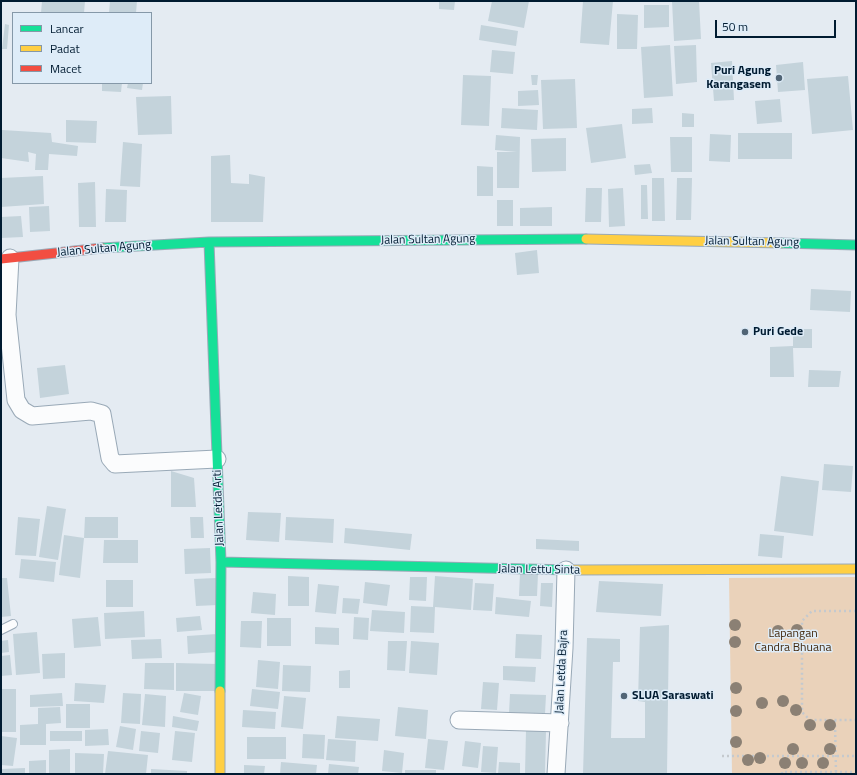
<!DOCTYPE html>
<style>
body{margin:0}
#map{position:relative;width:857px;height:775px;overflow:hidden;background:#e4ebf2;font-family:"Titillium Web",sans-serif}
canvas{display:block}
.frame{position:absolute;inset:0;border:2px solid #001b31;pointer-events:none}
.legend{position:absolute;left:12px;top:12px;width:140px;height:72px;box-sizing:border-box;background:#deecf8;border:1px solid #8598a8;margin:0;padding:5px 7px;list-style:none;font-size:12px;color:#001b31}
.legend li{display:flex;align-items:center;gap:8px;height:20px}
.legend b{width:20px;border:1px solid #8598a8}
.scale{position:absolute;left:715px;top:20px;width:121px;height:18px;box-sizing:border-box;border:2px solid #001b31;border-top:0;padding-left:5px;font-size:12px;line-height:14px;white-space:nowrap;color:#001b31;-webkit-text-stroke:3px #deecf8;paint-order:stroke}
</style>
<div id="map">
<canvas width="857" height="775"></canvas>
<div class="frame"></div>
<ul class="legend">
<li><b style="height:5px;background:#16e098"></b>Lancar</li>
<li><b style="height:5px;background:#ffcf43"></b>Padat</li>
<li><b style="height:5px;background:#f24e42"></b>Macet</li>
</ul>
<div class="scale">50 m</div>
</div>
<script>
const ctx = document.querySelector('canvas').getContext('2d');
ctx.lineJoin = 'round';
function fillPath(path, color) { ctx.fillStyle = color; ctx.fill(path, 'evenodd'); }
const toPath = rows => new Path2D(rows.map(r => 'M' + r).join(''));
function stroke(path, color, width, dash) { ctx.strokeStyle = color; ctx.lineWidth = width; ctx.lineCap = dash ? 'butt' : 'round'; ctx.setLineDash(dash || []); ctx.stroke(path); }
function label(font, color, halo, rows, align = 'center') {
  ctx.font = font + ' "Titillium Web",sans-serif'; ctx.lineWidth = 3; ctx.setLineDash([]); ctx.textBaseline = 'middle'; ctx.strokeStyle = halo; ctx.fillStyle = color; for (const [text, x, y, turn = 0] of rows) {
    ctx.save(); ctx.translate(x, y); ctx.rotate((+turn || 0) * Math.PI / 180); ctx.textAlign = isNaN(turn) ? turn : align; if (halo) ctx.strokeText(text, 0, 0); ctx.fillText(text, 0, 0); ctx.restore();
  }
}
const green = toPath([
 [856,577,856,774,732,774,729,578]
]);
const building = toPath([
 [42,1,85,1,84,13,41,13],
 [110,1,137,1,136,13,109,13],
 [439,1,455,1,454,10,439,9],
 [492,1,529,1,524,28,488,21],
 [583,1,613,1,609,45,580,43],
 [672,1,699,1,701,39,674,41],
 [644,5,669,5,669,27,644,28],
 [617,14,638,15,637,49,617,49],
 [5,24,9,25,7,49,2,49],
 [481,25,518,31,516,46,479,40],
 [670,45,673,96,644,98,641,47],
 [696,45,697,82,676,84,674,46],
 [492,50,515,52,513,74,490,72],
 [732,61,734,100,714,101,711,63],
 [803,62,805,90,778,92,776,65],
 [463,75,491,76,489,126,461,125],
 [531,75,538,75,537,85,532,85],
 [848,76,853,130,812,134,807,79],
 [575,79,577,128,543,129,541,80],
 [102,83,122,83,121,92,102,91],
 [128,83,143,83,142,90,127,88],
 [538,90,539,105,518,106,518,91],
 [171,96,172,134,138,135,136,97],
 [780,99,782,122,757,124,755,101],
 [502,108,538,110,537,130,501,128],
 [652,108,653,123,632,124,632,109],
 [682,113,694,114,694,127,682,127],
 [66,120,97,121,96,143,66,142],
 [622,124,626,158,591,163,586,128],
 [2,130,51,133,52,142,78,146,77,156,49,154,48,170,35,170,36,154,28,152,29,162,1,158],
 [738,133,792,133,792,159,738,159],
 [710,134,731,135,730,162,709,161],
 [496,135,520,137,519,188,497,188,497,152,517,152,495,150],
 [670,137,692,137,692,172,671,172],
 [566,138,566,171,532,172,531,139],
 [123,142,142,144,140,187,120,186],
 [230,155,231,183,249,184,249,174,265,177,263,222,211,222,211,156],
 [650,164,652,173,635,175,634,165],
 [477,166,493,167,493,196,477,196],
 [43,176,44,204,1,207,1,178],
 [652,178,664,178,665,221,652,221],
 [677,178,692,178,691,220,676,220],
 [95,182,96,227,79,227,78,183],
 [641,185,647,185,648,219,641,219],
 [586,188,602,188,601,222,585,222],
 [623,188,625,226,609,227,608,189],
 [106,189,127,190,126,222,105,222],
 [497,200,513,200,513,226,497,226],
 [49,206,50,231,30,232,29,207],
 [552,207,552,226,520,226,520,208],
 [21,216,23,237,1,238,1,217],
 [537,250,539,273,517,275,515,253],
 [811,289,851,291,850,312,810,310],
 [793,329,812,329,812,348,793,348,794,377,770,377,770,347,793,346],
 [65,365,69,394,40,398,37,368],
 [809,370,841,371,839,387,808,387],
 [824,464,853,466,851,492,822,490],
 [171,471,194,478,196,507,171,507],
 [781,476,819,481,813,536,774,531],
 [47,506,66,509,58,560,39,557],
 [248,512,281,513,279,542,246,540],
 [18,517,40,519,36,556,15,555],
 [85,517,118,517,118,538,84,538],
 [190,517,203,517,204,538,191,538],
 [286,517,334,519,333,543,285,540],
 [345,528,412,534,410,550,344,543],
 [760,534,784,536,782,558,758,556],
 [64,535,84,538,80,578,59,575],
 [536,539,579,541,579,551,536,549],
 [104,540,138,540,138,563,103,563],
 [210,548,211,573,185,574,184,549],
 [21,559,56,562,54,582,19,578],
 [520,573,538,574,537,596,519,596],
 [288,576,309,577,309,606,288,606],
 [435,576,473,579,471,610,435,607,434,633,410,632,411,606,433,607],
 [410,577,427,577,426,601,409,600],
 [1,578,7,578,11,616,1,617],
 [216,578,218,605,196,606,194,579],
 [106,580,133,580,133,607,106,607],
 [599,581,663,584,661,616,596,612],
 [365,582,390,585,387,606,363,603],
 [475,583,494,584,492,611,473,610],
 [541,583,553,583,552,607,540,606],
 [318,584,339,586,336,614,315,612],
 [253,592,276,594,275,615,251,613],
 [496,597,531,601,529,617,495,614],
 [343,598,360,599,358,614,342,613],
 [372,610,405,612,404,633,370,631],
 [144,611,145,637,105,639,104,613],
 [200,616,202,630,177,632,176,618],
 [98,617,101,646,74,648,72,619],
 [354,617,369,618,368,640,353,639],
 [267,618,291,618,291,646,267,646],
 [241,621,262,621,261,648,240,647],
 [669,625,667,774,583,774,587,638,620,639,620,662,613,662,611,738,645,738,645,702,638,701,640,627],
 [315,627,339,628,339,645,315,644],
 [37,632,40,673,16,675,13,634],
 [217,634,218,652,188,654,187,636],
 [516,634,542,635,541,659,515,658],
 [161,639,162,658,132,659,131,640],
 [8,640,9,652,1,653,1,641],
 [388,641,407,641,405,671,387,670],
 [411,641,439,643,437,675,409,673],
 [65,653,65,678,43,679,42,654],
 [10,655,12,675,1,676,1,656],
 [258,660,280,662,278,689,256,687],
 [145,663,174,663,174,690,144,689],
 [176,663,218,664,218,691,176,691],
 [283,665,311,666,310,692,282,691],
 [503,666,536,667,535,682,503,680],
 [350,670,350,688,339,688,339,671],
 [483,682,499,683,497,710,481,709],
 [75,683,106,685,104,703,74,701],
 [1,689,16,689,16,732,1,732],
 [252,689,280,692,278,709,250,706],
 [62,693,63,706,30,707,30,695],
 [123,693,141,694,140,724,121,723],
 [184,693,201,696,198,715,180,712],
 [145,694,166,696,165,727,142,725],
 [510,694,546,695,545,714,509,713],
 [284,696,306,698,303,729,281,727],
 [66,704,90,704,90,728,66,728],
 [60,707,61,723,46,724,46,745,20,745,20,725,38,724,38,708],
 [398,707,428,710,426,739,395,736],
 [243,710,276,712,275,729,242,727],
 [173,716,199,721,197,731,172,727],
 [337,716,380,719,378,741,335,738],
 [120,726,136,729,133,750,116,747],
 [108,729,109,745,85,746,85,730],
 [526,730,546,731,545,774,525,774],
 [50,731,82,731,82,741,50,741],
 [141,731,160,733,158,753,139,751],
 [175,731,195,733,192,762,172,760],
 [303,734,325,735,324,759,302,758],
 [1,736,17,738,13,766,1,765],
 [247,737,286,737,286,759,247,759],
 [328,739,356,741,355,762,326,760],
 [428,739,448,741,444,770,425,768],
 [465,741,481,743,478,768,462,766],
 [483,746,498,747,496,773,481,772],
 [70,749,70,774,49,774,49,750],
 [384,750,404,753,402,773,382,771],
 [108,751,148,755,146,774,105,774],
 [75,753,104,754,103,774,75,774],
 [46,760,46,774,29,774,29,761],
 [281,762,317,765,316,774,280,774],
 [499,762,520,763,520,774,498,774],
 [329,764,359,767,358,774,328,774],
 [244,765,265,766,264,774,244,774],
 [25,768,25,774,2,774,2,769],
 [151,769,187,771,187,774,151,774],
 [405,770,436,770,436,774,405,774]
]);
const path = toPath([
 [856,611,812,611,802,621,802,712,810,720,856,720],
 [835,720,836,774],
 [722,756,856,756],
 [782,774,782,772,856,772]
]);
const lane = toPath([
 [1,630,13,624]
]);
const street = toPath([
 [10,258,7,315,16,400,22,410,32,416,91,411,102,414,110,458,115,464,217,459],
 [459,720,560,723],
 [556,774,564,648,566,570]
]);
const fast = toPath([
 [209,242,221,562,220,691],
 [781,243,856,245],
 [102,248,209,242,586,239],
 [221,562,571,570]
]);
const slow = toPath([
 [586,239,781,243],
 [571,570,856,569],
 [220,774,220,691]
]);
const jam = toPath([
 [1,259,102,248]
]);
const trees = [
 [735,625],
 [797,630],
 [778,631],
 [735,642],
 [736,688],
 [783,701],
 [762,703],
 [796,710],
 [736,711],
 [810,725],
 [830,725],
 [736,742],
 [793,749],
 [830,749],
 [760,758],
 [748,760],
 [785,763],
 [802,763],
 [823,763]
];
const markers = [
 [779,78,4,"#506475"],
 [745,332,4,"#506475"],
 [624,696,4,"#506475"]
];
const poiNames = [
 ["Puri Agung",771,71,"right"],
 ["Karangasem",771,85,"right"],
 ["Puri Gede",753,332],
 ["SLUA Saraswati",632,696]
];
const streetNames = [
 ["Jalan Sultan Agung",428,240,-1],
 ["Jalan Sultan Agung",752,242,1],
 ["Jalan Sultan Agung",104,249,-5],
 ["Jalan Letda Arti",219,508,-92],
 ["Jalan Lettu Sinta",539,570,1],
 ["Jalan Letda Bajra",562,672,-87]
];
const parkNames = [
 ["Lapangan",793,634],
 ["Candra Bhuana",793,648]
];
fillPath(green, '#ead2ba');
fillPath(building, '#c4d3db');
stroke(lane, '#99a9b7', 10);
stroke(street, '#99a9b7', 19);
stroke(fast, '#99a9b7', 11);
stroke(slow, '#99a9b7', 11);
stroke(jam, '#99a9b7', 11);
stroke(path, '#c4c9ce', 2.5, [2, 3]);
stroke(lane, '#fbfcfd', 8);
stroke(street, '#fbfcfd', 17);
stroke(fast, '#16e098', 9);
stroke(slow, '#ffcf43', 9);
stroke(jam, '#f24e42', 9);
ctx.fillStyle = '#8b8074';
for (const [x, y] of trees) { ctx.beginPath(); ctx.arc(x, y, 6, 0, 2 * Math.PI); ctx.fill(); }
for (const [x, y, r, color] of markers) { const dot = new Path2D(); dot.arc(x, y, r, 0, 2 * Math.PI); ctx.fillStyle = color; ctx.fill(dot); stroke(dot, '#deecf8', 1.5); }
label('bold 12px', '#001b31', '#deecf8', poiNames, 'left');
label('12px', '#001b31', '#deecf8', streetNames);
label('12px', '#43290d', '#deecf8', parkNames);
</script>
